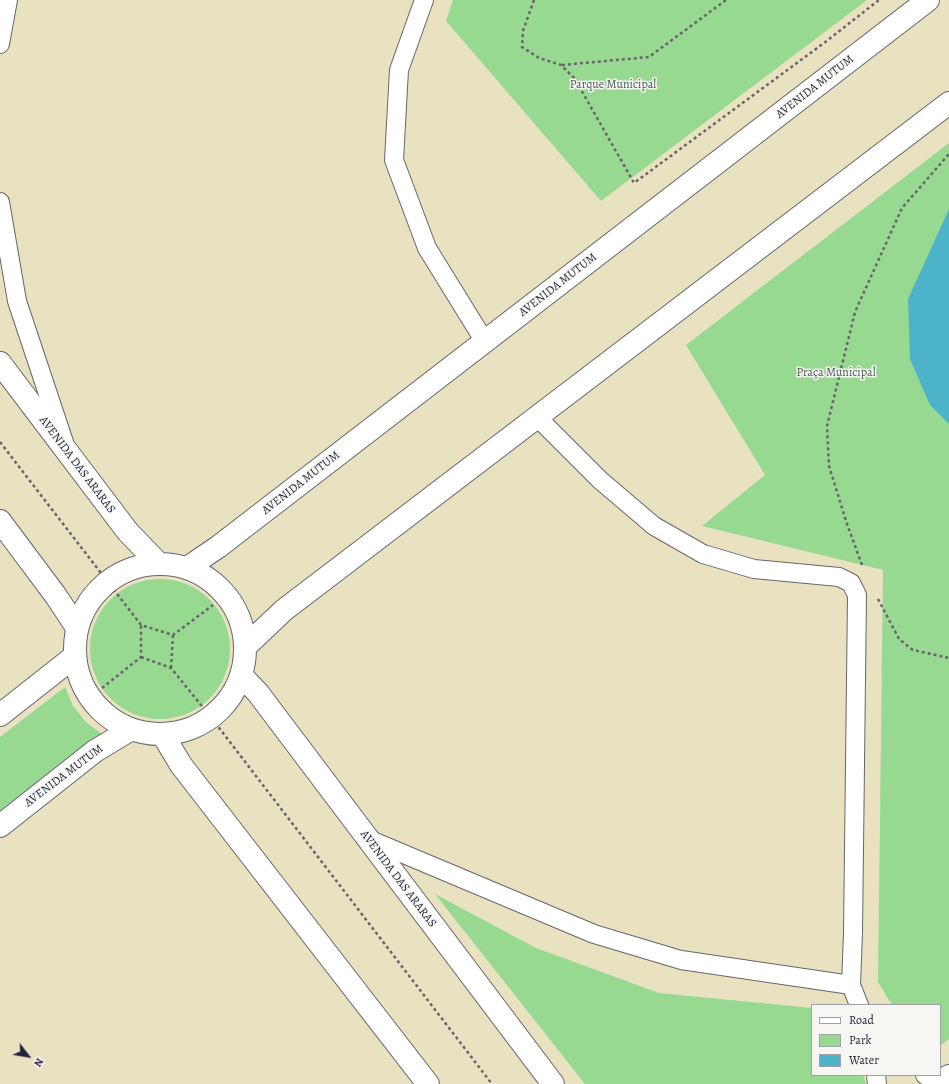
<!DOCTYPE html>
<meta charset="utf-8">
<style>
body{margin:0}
#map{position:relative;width:949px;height:1084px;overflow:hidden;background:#e9e2c0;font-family:Alegreya,serif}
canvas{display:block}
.legend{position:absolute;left:811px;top:1004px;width:130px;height:72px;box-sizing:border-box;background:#f6f6f2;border:1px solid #a1a1a9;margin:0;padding:5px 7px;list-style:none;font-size:12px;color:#22223b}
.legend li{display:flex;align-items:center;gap:8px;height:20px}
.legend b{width:20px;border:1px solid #a1a1a9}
.north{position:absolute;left:8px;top:1036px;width:40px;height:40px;-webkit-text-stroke:3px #f6f6f2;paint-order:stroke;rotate:121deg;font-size:11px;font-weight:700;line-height:16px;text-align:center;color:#22223b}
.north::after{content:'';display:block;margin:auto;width:14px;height:18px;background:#22223b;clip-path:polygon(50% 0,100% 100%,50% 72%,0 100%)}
</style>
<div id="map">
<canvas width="949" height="1084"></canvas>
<ul class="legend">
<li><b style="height:5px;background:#fff"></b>Road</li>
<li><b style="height:11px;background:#97d990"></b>Park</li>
<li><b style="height:11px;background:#4cb3cb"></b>Water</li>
</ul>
<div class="north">N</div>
</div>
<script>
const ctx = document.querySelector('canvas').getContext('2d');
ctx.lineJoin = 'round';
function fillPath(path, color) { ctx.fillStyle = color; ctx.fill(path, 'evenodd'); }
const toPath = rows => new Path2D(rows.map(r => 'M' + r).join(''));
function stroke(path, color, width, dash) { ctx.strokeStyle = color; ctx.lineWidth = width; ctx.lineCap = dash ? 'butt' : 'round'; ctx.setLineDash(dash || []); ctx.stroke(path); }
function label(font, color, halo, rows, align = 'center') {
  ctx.font = font + ' Alegreya,serif'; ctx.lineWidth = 3; ctx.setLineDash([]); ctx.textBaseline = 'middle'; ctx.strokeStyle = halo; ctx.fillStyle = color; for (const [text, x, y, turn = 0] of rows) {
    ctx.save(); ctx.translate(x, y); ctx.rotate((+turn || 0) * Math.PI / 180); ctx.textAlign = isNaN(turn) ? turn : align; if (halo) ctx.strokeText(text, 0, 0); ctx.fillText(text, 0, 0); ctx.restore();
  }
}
const green = toPath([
 [453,0,867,0,601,201,446,21],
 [949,143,949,1039,940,1046,940,1005,892,1005,878,982,883,570,702,526,765,475,686,345],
 '90 649a70 70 0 1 1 140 0a70 70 0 1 1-140 0Z',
 [65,687,73,706,86,722,103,735,0,814,0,737],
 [435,894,536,948,659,993,812,1008,812,1075,863,1075,866,1084,585,1084]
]);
const water = toPath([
 [949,209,949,424,930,405,910,359,908,299]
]);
const path = toPath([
 [534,0,523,31,522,47,539,58,561,65,575,79,634,183,824,43,879,0],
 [562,65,649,57,726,0],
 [0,442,141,625,173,635,213,605],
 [862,565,847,524,829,466,827,426,855,312,902,208,949,154],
 [878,599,899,639,913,650,949,658],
 [141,657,171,668,210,716,492,1084],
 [171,668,173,635],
 [102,688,141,657,141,625]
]);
const street = toPath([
 [424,0,399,70,394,160,427,248,485,342],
 [0,44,8,0],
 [0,202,17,301,64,442],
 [537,417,600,480,654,526,703,554,754,569,839,577,851,583,857,595,853,933,851,985,859,1005],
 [368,839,594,934,681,960,851,985],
 [876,1075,877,1084],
 [925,1075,939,1084]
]);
const secondary = toPath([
 [0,363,128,532,159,564],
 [0,521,56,596,77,628],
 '75 649a85 85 0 1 1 170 0a85 85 0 1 1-170 0Z',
 [187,568,218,547,928,0],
 [246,646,284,610,949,103],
 [241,675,258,693,553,1084],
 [0,715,75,656],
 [163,735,181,765,428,1084],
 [0,826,95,751,130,730],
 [938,1084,949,1076]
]);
const parkNames = [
 ["Parque Municipal",613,85],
 ["Praça Municipal",836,373]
];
const streetNames = [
 ["AVENIDA MUTUM",815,87,-38],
 ["AVENIDA MUTUM",558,285,-38],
 ["AVENIDA DAS ARARAS",77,465,53],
 ["AVENIDA MUTUM",301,483,-38],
 ["AVENIDA MUTUM",64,776,-37],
 ["AVENIDA DAS ARARAS",398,879,53]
];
fillPath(green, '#97d990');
fillPath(water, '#4cb3cb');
stroke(street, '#68656a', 20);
stroke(secondary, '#68656a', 24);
stroke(path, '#68656a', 2.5, [3, 3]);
stroke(street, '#fff', 18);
stroke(secondary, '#fff', 22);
label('12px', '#455954', '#f6f6f2', parkNames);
label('12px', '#22223b', '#f6f6f2', streetNames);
</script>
